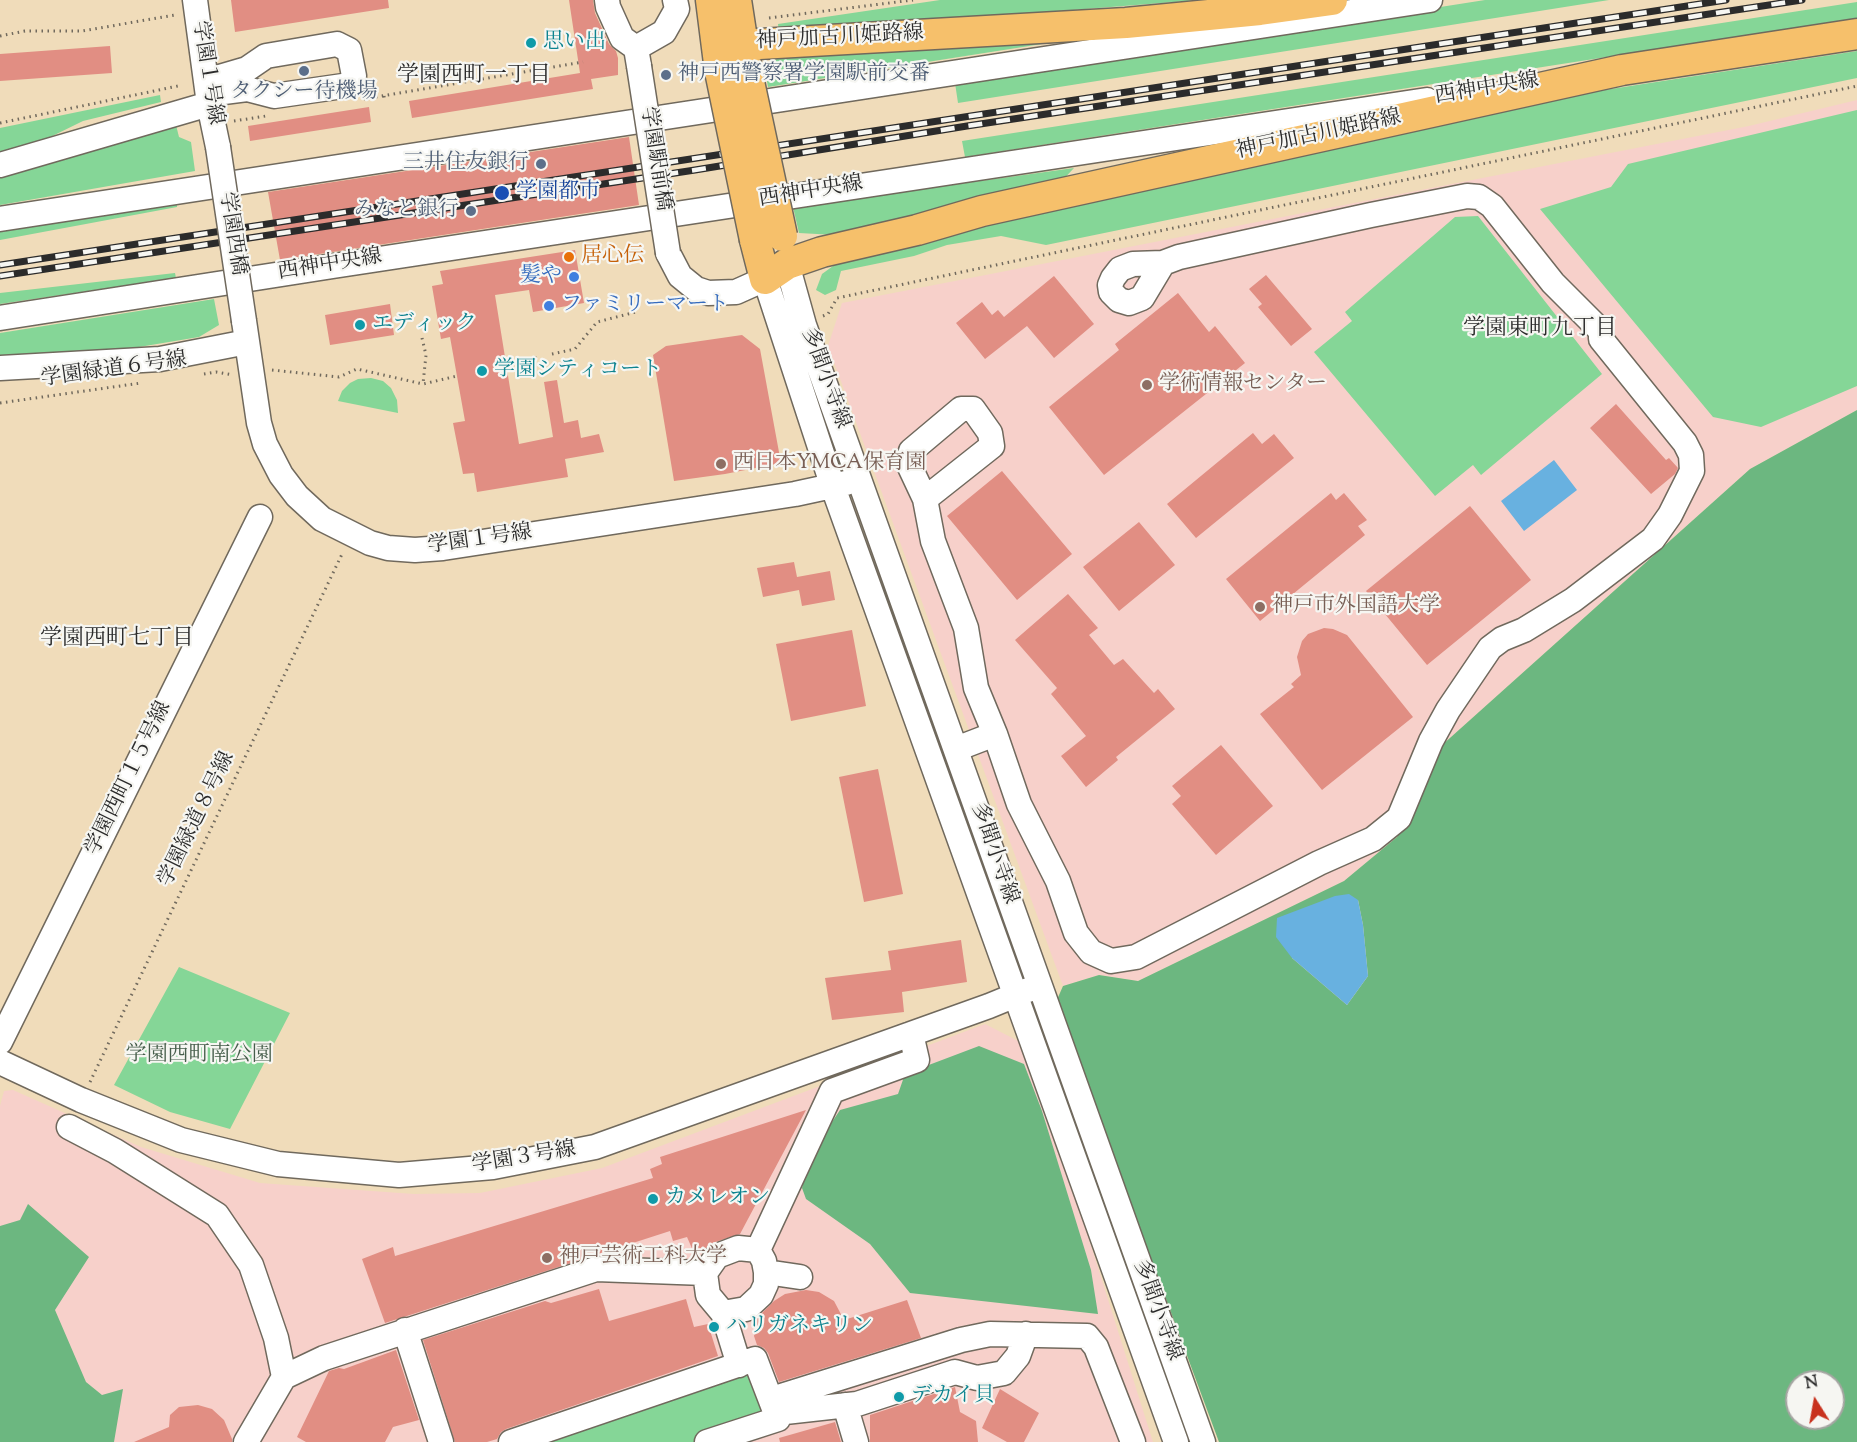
<!DOCTYPE html>
<meta charset="utf-8">
<style>
body{margin:0}
#map{position:relative;width:1857px;height:1442px;overflow:hidden;background:#f0dcba;font-family:"Sorts Mill Goudy",serif}
canvas{display:block}
.north{position:absolute;left:1785px;top:1370px;width:60px;height:60px;box-sizing:border-box;background:#f6f6f2;border:2px solid #a5a5a2;border-radius:50%;rotate:349deg;font-size:16px;font-weight:700;line-height:24px;text-align:center;color:#2b2b2b}
.north::after{content:'';display:block;margin:auto;width:21px;height:27px;background:#c8321e;clip-path:polygon(50% 0,100% 100%,50% 72%,0 100%)}
</style>
<div id="map">
<canvas width="1857" height="1442"></canvas>
<div class="north">N</div>
</div>
<script>
const ctx = document.querySelector('canvas').getContext('2d');
ctx.lineJoin = 'round';
function fillPath(path, color) { ctx.fillStyle = color; ctx.fill(path, 'evenodd'); }
const toPath = rows => new Path2D(rows.map(r => 'M' + r).join(''));
function stroke(path, color, width, dash) { ctx.strokeStyle = color; ctx.lineWidth = width; ctx.lineCap = dash ? 'butt' : 'round'; ctx.setLineDash(dash || []); ctx.stroke(path); }
function label(font, color, halo, rows, align = 'center') {
  ctx.font = font + ' "Sorts Mill Goudy","Noto Serif JP",serif'; ctx.lineWidth = 4.5; ctx.setLineDash([]); ctx.textBaseline = 'middle'; ctx.strokeStyle = halo; ctx.fillStyle = color; for (const [text, x, y, turn = 0] of rows) {
    ctx.save(); ctx.translate(x, y); ctx.rotate((+turn || 0) * Math.PI / 180); ctx.textAlign = isNaN(turn) ? turn : align; if (halo) ctx.strokeText(text, 0, 0); ctx.fillText(text, 0, 0); ctx.restore();
  }
}
const built = toPath([
 [1857,100,1857,410,1750,469,1442,745,1397,837,1344,881,1138,981,1099,975,1063,986,828,346,842,303,1749,126],
 [985,1024,1028,1046,1153,1442,0,1442,0,1106,4,1091,13,1090,141,1147,260,1183,414,1194,480,1193,602,1168]
]);
const green = toPath([
 [940,0,1200,0,779,33,778,24],
 [1485,0,1609,0,958,103,955,83],
 [1857,2,1857,18,965,157,962,141],
 [1061,41,768,87,764,65,779,58,778,51],
 [1857,51,1857,78,1046,245,1001,236,947,245,914,256,841,271,836,290,825,295,816,290,822,274,833,266,835,258,954,226,1501,106],
 [160,95,161,102,83,121,32,146,0,154,0,128],
 [1857,110,1857,386,1761,427,1713,417,1540,209,1611,187,1628,164],
 [176,125,179,137,191,142,195,171,0,205,0,175],
 [1074,168,1059,184,835,235,799,233,793,207],
 [177,203,177,207,0,240,0,232],
 [1478,216,1602,374,1481,475,1473,465,1435,496,1314,352,1352,321,1345,312,1455,217],
 [175,273,176,278,0,304,0,293],
 [214,299,219,325,199,337,127,349,0,358,0,333],
 [371,378,383,381,391,388,397,400,398,413,338,401,342,391,350,383,358,379],
 [179,967,290,1013,230,1129,170,1112,114,1085],
 [755,1359,778,1419,707,1442,514,1442]
]);
const forest = toPath([
 [1857,410,1857,1442,1219,1442,1056,1002,1063,986,1099,975,1138,981,1344,881,1397,837,1441,746,1750,469],
 [1358,900,1363,925,1368,976,1347,1005,1292,958],
 [1797,1382,1833,1382,1833,1418,1797,1418],
 [979,1046,1024,1064,1042,1111,1091,1270,1098,1314,910,1293,870,1244,806,1199,802,1188,810,1155,840,1110,898,1094,905,1074],
 [28,1204,89,1257,55,1310,86,1382,102,1395,123,1389,114,1442,0,1442,0,1226,20,1220]
]);
const water = toPath([
 [1554,460,1577,490,1524,531,1501,501],
 [1349,894,1358,900,1363,925,1368,976,1347,1005,1292,958,1276,937,1277,918,1335,896]
]);
const building = toPath([
 [231,0,388,0,389,8,235,32],
 [569,0,593,0,595,13,609,44,616,51,618,58,618,75,591,79,593,89,412,118,409,101,580,73],
 [110,46,112,73,0,81,0,54],
 [369,107,371,122,250,141,248,126],
 [629,137,639,205,280,260,268,192],
 [575,250,584,303,533,312,529,290,495,295,519,444,553,437,544,382,557,380,564,423,578,420,581,438,599,434,604,452,565,459,568,477,477,492,474,473,463,474,453,423,465,421,450,337,441,339,432,286,443,284,440,271],
 [1266,275,1312,329,1291,346,1258,307,1262,304,1249,289],
 [1054,276,1094,324,1054,358,1027,326,985,359,956,323,982,302,992,315,998,310,1004,317],
 [1178,293,1209,332,1215,326,1245,363,1104,475,1049,407,1119,350,1115,344],
 [390,304,394,335,330,345,325,315],
 [742,335,760,349,781,463,725,474,674,481,653,355,666,346],
 [1616,404,1666,460,1669,458,1678,468,1675,474,1651,494,1590,428],
 [1253,433,1262,444,1274,434,1294,458,1196,538,1167,504],
 [1002,471,1072,554,1017,600,947,516],
 [1331,493,1336,500,1344,493,1367,520,1358,526,1365,535,1260,621,1226,579],
 [1470,506,1531,580,1427,665,1366,591],
 [1139,522,1175,565,1119,611,1083,567],
 [794,562,797,577,830,571,835,600,802,606,799,590,763,597,757,568],
 [1068,594,1098,628,1089,635,1114,665,1123,659,1154,693,1158,689,1175,709,1116,757,1118,760,1086,787,1061,756,1086,736,1051,694,1057,688,1015,640],
 [1324,628,1333,629,1347,635,1413,717,1322,790,1260,714,1294,687,1291,684,1301,675,1297,657,1302,641,1308,634],
 [852,630,866,706,791,721,776,644],
 [1221,745,1273,806,1216,855,1172,804,1181,796,1172,786],
 [878,769,903,894,864,902,839,777],
 [961,940,967,982,902,992,904,1012,832,1020,825,978,891,970,888,951],
 [806,1110,740,1234,712,1243,704,1250,694,1253,687,1237,673,1241,670,1231,385,1323,362,1259,393,1247,395,1256,653,1178,650,1169,662,1164,660,1157],
 [599,1289,609,1321,686,1299,694,1327,708,1324,718,1356,506,1429,501,1432,497,1439,487,1442,455,1442,423,1340,545,1301,551,1303],
 [806,1290,819,1292,834,1301,844,1320,907,1300,921,1338,779,1382,768,1353,764,1348,757,1345,754,1336,757,1318,774,1301,785,1294],
 [396,1350,419,1420,393,1427,385,1442,306,1442,297,1437,329,1371,339,1368,344,1369],
 [955,1387,960,1412,976,1421,978,1442,870,1442,870,1415],
 [1000,1389,1039,1413,1024,1442,1007,1442,982,1428],
 [198,1405,212,1409,224,1420,232,1439,232,1442,134,1442,169,1427,170,1415,179,1407],
 [835,1422,841,1442,780,1442,779,1438]
]);
const path = toPath([
 [769,18,913,0],
 [0,36,25,31,82,31,175,15],
 [384,96,385,102],
 [364,99,583,62],
 [234,121,266,116],
 [0,123,178,86],
 [823,316,828,314,837,298,1857,86],
 [422,338,426,355,423,384],
 [552,354,575,349,597,322,636,312],
 [506,365,540,357],
 [272,370,339,377,357,369,423,384,457,376],
 [204,374,216,372,233,375],
 [0,403,141,383],
 [90,1082,343,552]
]);
const minor = toPath([
 [195,0,209,104,218,147],
 [607,0,608,7,622,38,636,48,639,66],
 [636,48,664,32,677,9,675,0],
 [206,81,247,69,266,56,337,44,349,50,354,76,350,85,274,96,247,89,208,94],
 [0,165,209,104],
 [0,219,1430,0],
 [668,253,680,276,696,289,708,293,736,292,765,279,833,487,1176,1442],
 [787,264,804,325,1203,1442],
 [0,318,333,266,1427,100],
 [244,321,259,423,265,444,281,475,297,496,322,519,370,543,388,548,415,550,443,548,795,494,846,483],
 [0,368,160,359,247,342],
 [925,499,909,465,911,451,961,409,973,409,990,433,992,446,925,499,933,541,966,628,976,688,995,734,1019,804,1058,881,1076,933,1091,952,1111,961,1136,957,1319,863,1373,839,1399,818,1431,741,1448,710,1490,648,1502,639,1524,630,1573,600,1653,539,1670,515,1692,471,1691,455,1685,443,1601,339,1601,331,1553,283,1492,206,1479,197,1467,196,1371,215,1179,257,1163,263,1133,264,1120,269,1113,278,1110,285,1111,292,1119,300,1129,303,1142,298,1163,263],
 [956,749,995,734],
 [0,1042,260,517],
 [0,1062,81,1100,181,1140,278,1164,399,1175,493,1167,595,1147,989,1006,1028,990],
 [69,1127,115,1151,217,1215,251,1265,276,1338,284,1377,324,1358,596,1269,705,1273],
 [758,1250,738,1248,717,1256,705,1273,708,1295,723,1313,746,1309,761,1295,766,1284,766,1272,764,1261,758,1250,832,1091,917,1060,911,1034],
 [766,1272,800,1277],
 [723,1313,739,1365],
 [405,1330,441,1442],
 [772,1399,961,1340,990,1334,1087,1336,1096,1347,1133,1442],
 [845,1405,856,1442],
 [776,1413,857,1404,955,1372,977,1378,1004,1373,1018,1356,1026,1334],
 [246,1442,284,1377],
 [511,1442,755,1359,778,1419,707,1442]
]);
const major = toPath([
 [711,0,720,71],
 [736,0,746,65],
 [742,45,1126,23,1260,10,1332,0],
 [755,240,765,279,787,264,822,252,917,230,982,211,1622,70,1857,34]
]);
const rail = toPath([
 [0,265,1726,0],
 [0,276,695,170,967,126,1802,0]
]);
const minorBridge = toPath([
 [639,66,668,253],
 [218,147,244,321]
]);
const majorBridge = toPath([
 [746,68,782,236],
 [720,71,755,240]
]);
const markers = [
 [531,43,6,"#0f9aa8"],
 [304,71,6,"#5c6f8a"],
 [666,75,6,"#5c6f8a"],
 [541,164,6,"#5c6f8a"],
 [502,193,8,"#1a4fb4"],
 [471,211,6,"#5c6f8a"],
 [569,257,6,"#e8710a"],
 [574,277,6,"#3f7fe0"],
 [549,306,6,"#3f7fe0"],
 [360,325,6,"#0f9aa8"],
 [482,371,6,"#0f9aa8"],
 [1147,385,6,"#8d6e63"],
 [721,464,6,"#8d6e63"],
 [1260,607,6,"#8d6e63"],
 [653,1199,6,"#0f9aa8"],
 [547,1258,6,"#8d6e63"],
 [714,1327,6,"#0f9aa8"],
 [899,1397,6,"#0f9aa8"]
];
const streetNames = [
 ["神戸加古川姫路線",840,39,-3],
 ["学園１号線",206,73,81],
 ["西神中央線",1487,90,-9],
 ["神戸加古川姫路線",1319,136,-12],
 ["学園駅前橋",654,159,81],
 ["西神中央線",811,193,-9],
 ["学園西橋",231,234,81],
 ["西神中央線",330,266,-9],
 ["学園緑道６号線",114,371,-8],
 ["多聞小寺線",824,379,70],
 ["学園１号線",480,541,-8],
 ["学園西町１５号線",130,779,-64],
 ["学園緑道８号線",198,820,-64],
 ["多聞小寺線",993,854,71],
 ["学園３号線",524,1159,-9],
 ["多聞小寺線",1156,1311,70]
];
const cultureNames = [
 ["思い出",543,43],
 ["エディック",372,325],
 ["学園シティコート",494,371],
 ["カメレオン",665,1199],
 ["ハリガネキリン",726,1327],
 ["デカイ貝",911,1397]
];
const serviceNames = [
 ["神戸西警察署学園駅前交番",678,75,"left"],
 ["タクシー待機場",304,93,"center"],
 ["三井住友銀行",529,164],
 ["みなと銀行",459,211]
];
const transitNames = [
 ["学園都市",516,193]
];
const foodNames = [
 ["居心伝",581,257]
];
const shopNames = [
 ["髪や",562,277],
 ["ファミリーマート",561,306,"left"]
];
const educationNames = [
 ["学術情報センター",1159,385],
 ["西日本YMCA保育園",733,464],
 ["神戸市外国語大学",1272,607],
 ["神戸芸術工科大学",559,1258]
];
const parkNames = [
 ["学園西町南公園",199,1056]
];
const neighbourhoodNames = [
 ["学園西町一丁目",474,77],
 ["学園東町九丁目",1540,330],
 ["学園西町七丁目",117,640]
];
fillPath(built, '#f7d0ca');
fillPath(green, '#85d697');
fillPath(forest, '#6cb780');
fillPath(water, '#68b1e0');
fillPath(building, '#e18e83');
stroke(minor, '#70695d', 27);
stroke(major, '#70695d', 33);
stroke(path, '#70695d', 3, [1.5, 4.5]);
stroke(minor, '#fff', 24);
stroke(major, '#f6c06b', 30);
stroke(rail, '#2b2b2b', 7);
stroke(rail, '#f6f6f2', 4.5, [14]);
stroke(minorBridge, '#70695d', 27, []);
stroke(majorBridge, '#70695d', 33, []);
stroke(minorBridge, '#fff', 24);
stroke(majorBridge, '#f6c06b', 30);
for (const [x, y, r, color] of markers) { const dot = new Path2D(); dot.arc(x, y, r, 0, 2 * Math.PI); ctx.fillStyle = color; ctx.fill(dot); stroke(dot, '#f6f6f2', 2); }
label('21px', '#2b2b2b', '#f6f6f2', streetNames);
label('21px', '#0d838f', '#f6f6f2', cultureNames, 'left');
label('21px', '#4e5e75', '#f6f6f2', serviceNames, 'right');
label('21px', '#164399', '#f6f6f2', transitNames, 'left');
label('21px', '#c56008', '#f6f6f2', foodNames, 'left');
label('21px', '#366cbe', '#f6f6f2', shopNames, 'right');
label('21px', '#785e54', '#f6f6f2', educationNames, 'left');
label('21px', '#465e4b', '#f6f6f2', parkNames);
label('22px', '#2b2b2b', '#f6f6f2', neighbourhoodNames);
</script>
